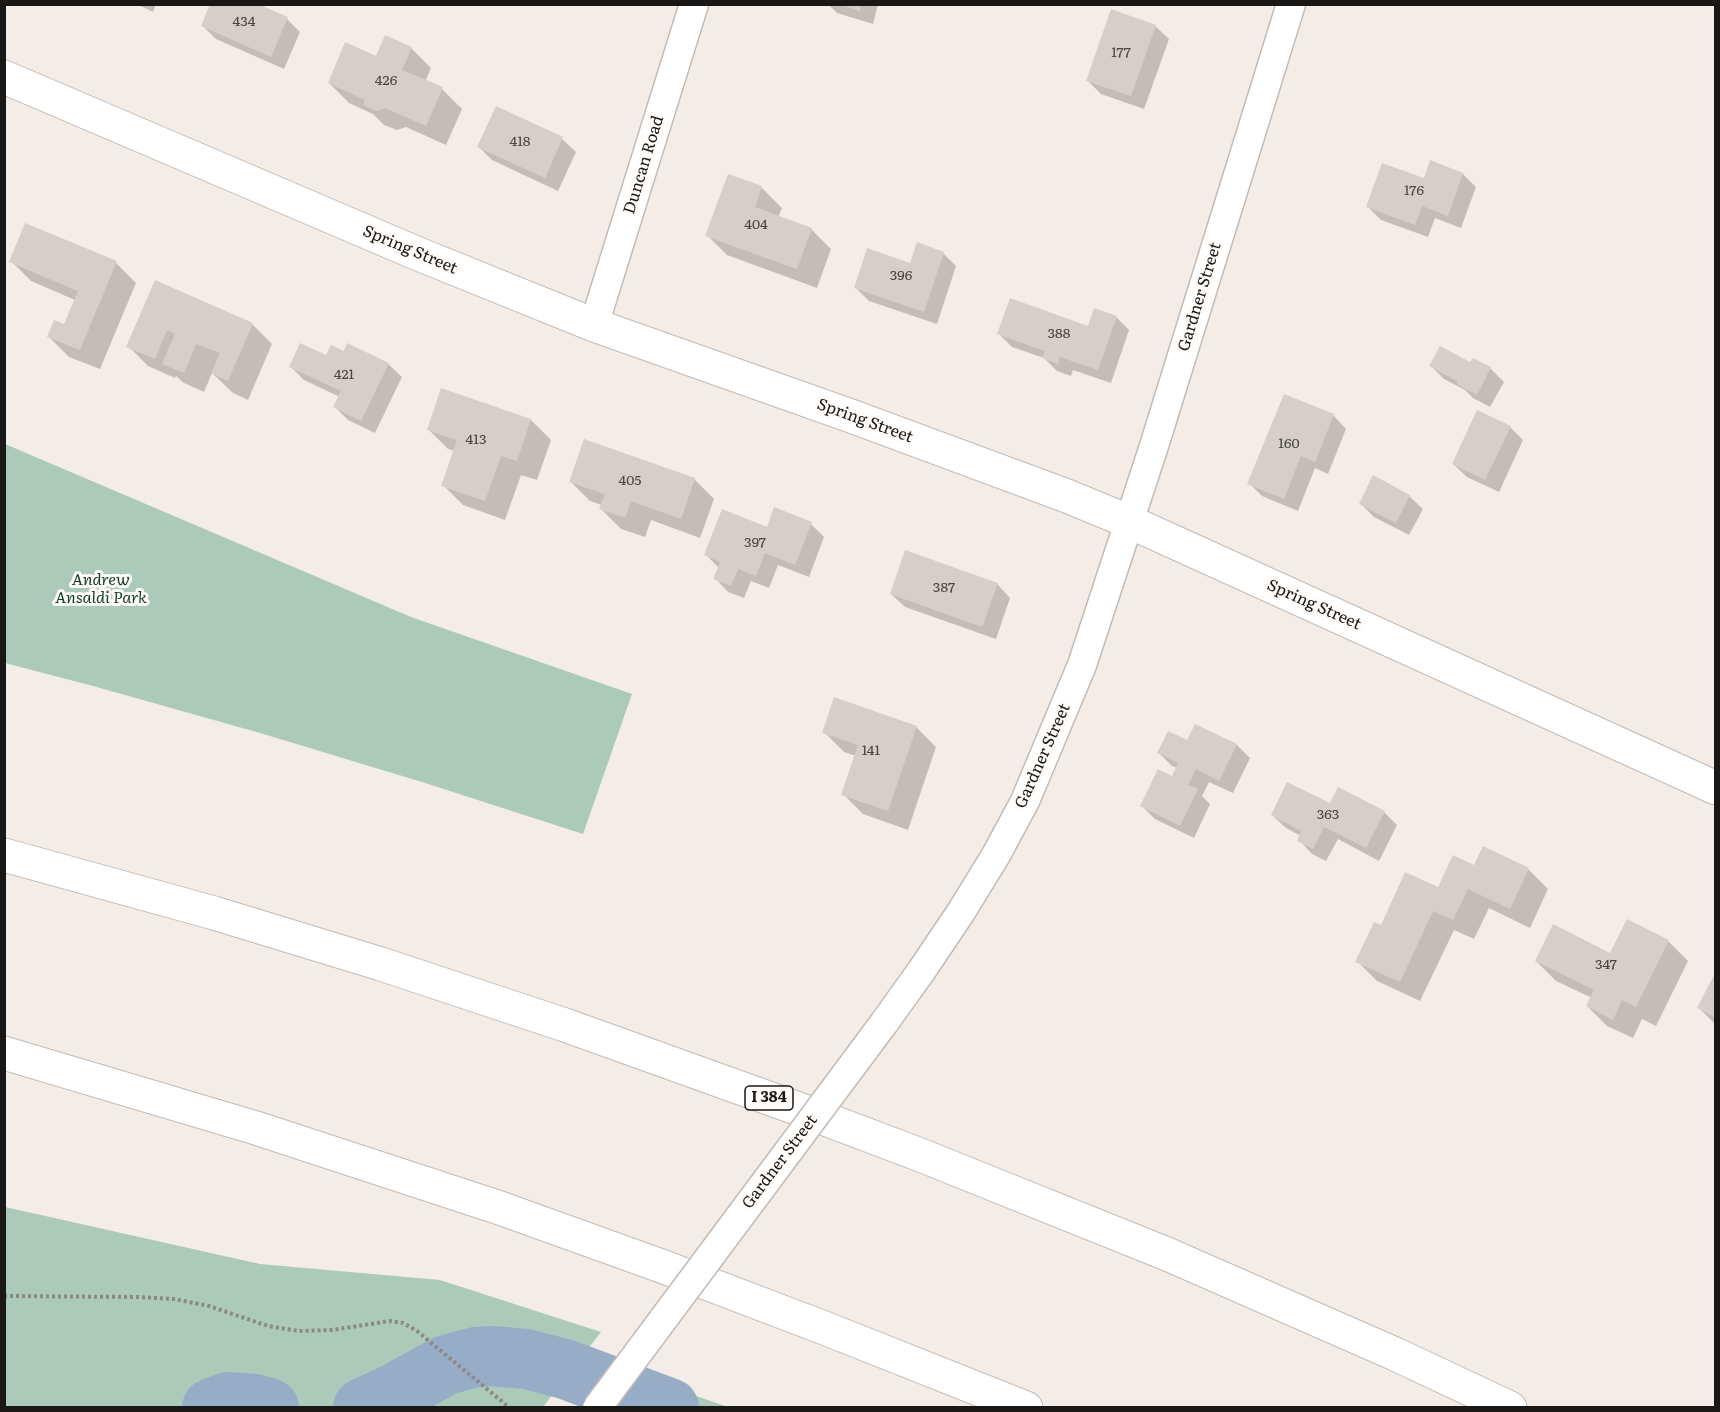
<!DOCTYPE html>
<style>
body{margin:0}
#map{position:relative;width:1720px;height:1412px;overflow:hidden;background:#f4ede7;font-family:Literata,serif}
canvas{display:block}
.frame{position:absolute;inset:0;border:6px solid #1a1816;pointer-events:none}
</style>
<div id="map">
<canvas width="1720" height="1412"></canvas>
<div class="frame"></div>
</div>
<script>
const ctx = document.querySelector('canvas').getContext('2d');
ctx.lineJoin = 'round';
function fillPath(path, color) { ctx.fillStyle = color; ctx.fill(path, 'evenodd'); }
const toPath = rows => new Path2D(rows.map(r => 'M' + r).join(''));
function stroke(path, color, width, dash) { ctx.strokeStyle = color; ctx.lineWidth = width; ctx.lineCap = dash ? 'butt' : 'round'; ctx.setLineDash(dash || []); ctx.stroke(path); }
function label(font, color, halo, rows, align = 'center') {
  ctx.font = font + ' Literata,serif'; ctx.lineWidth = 6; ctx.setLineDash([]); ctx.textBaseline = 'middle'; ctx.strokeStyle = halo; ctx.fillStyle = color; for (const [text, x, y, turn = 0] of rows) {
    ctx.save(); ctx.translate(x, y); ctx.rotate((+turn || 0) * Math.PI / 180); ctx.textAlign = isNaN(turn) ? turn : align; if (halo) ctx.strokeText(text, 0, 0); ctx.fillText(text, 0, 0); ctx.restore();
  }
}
const green = toPath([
 [5,444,411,617,632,694,583,834,422,782,260,733,93,686,5,663],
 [5,1207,260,1264,440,1280,601,1332,543,1407,5,1407],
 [667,1386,728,1407,648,1407]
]);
const shadow = toPath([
 [137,4,156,4,153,12],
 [828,4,878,4,873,24,837,13],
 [287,19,300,32,284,69,216,39,203,26],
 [1155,26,1169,39,1144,109,1101,94,1088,81],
 [411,48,431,68,425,82,442,89,462,109,446,145,406,127,397,130,384,125,373,114,349,103,329,83,377,58],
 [496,108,562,139,576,152,558,191,492,160,479,147],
 [1431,162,1463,174,1476,187,1461,228,1435,218,1428,237,1381,220,1368,207,1424,180],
 [729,175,762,188,782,208,778,217,811,229,831,249,817,288,727,255,707,235],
 [943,253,956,266,937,324,869,301,856,288,911,265],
 [11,261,116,263,136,283,100,369,69,357,49,337,65,326,75,300,31,281],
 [156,282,252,324,272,344,248,400,233,393,212,373,204,392,184,383,176,376,175,378,148,366,128,346],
 [1116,317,1129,330,1111,383,1073,370,1071,376,1057,371,1044,358,1012,347,999,334,1089,328],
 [344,353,388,364,402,377,375,433,348,420,335,407,340,397,304,380,291,367],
 [1471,364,1490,368,1504,382,1490,407,1473,398,1465,390,1444,379,1431,366],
 [1333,415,1346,429,1328,474,1315,468,1298,511,1262,496,1249,483],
 [531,420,551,440,537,480,521,475,505,520,463,505,443,485,455,451,448,449,428,429],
 [1510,427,1523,440,1499,492,1467,477,1453,464],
 [694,479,714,499,700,538,651,520,645,537,621,529,601,509,602,505,590,501,570,481],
 [1409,496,1423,509,1409,535,1374,517,1361,504],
 [811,524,824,537,809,577,778,565,769,588,751,581,744,598,728,592,715,578,719,568,706,555],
 [997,584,1010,598,996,639,905,607,891,594],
 [1196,726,1237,745,1250,758,1233,793,1209,782,1202,796,1210,804,1194,838,1155,819,1142,806,1172,778,1177,768,1172,766,1159,753,1188,742],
 [916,727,936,747,908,830,863,814,843,794,856,756,844,752,824,732],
 [1331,805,1384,812,1397,825,1379,861,1338,839,1326,861,1312,854,1299,840,1301,836,1286,828,1272,815],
 [1528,869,1548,889,1530,928,1489,908,1474,939,1454,930,1420,1001,1377,981,1357,961,1381,927,1438,889],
 [1627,921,1668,941,1688,961,1656,1026,1642,1019,1633,1038,1607,1026,1587,1006,1592,998,1556,981,1536,961,1610,955],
 [1716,975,1716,1025,1699,1008]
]);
const river = toPath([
 [212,1408,228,1402,255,1404,269,1408],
 [363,1408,393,1394,446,1365,476,1357,492,1356,526,1359,565,1369,669,1408]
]);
const building = toPath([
 [210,4,258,4,288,17,271,57,201,26],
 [839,4,861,4,860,11],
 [1111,9,1156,25,1131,96,1086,81],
 [385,35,412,47,402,70,443,87,426,126,385,108,377,111,363,105,365,100,328,83,345,42,376,56],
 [496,106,563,137,545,178,477,147],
 [1430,160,1463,173,1448,216,1422,206,1415,225,1366,207,1382,163,1424,178],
 [728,174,762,186,755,207,812,228,797,269,705,236],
 [25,223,117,261,80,350,47,337,54,320,64,324,78,291,9,262],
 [917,242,944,252,924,312,854,288,867,248,910,263],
 [155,280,253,323,228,381,211,373,220,353,196,344,184,373,162,364,175,334,167,330,155,359,126,347],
 [1010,298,1088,326,1094,308,1117,316,1098,370,1060,357,1058,364,1042,358,1045,351,997,334],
 [300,343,326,355,331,345,344,351,347,343,389,363,361,421,333,407,341,391,289,367],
 [1440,346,1470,362,1473,358,1491,367,1477,395,1458,385,1457,381,1429,366],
 [441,388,531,419,517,461,501,456,485,501,441,486,457,440,427,430],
 [1284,394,1334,414,1315,462,1301,456,1284,499,1247,484],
 [1477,410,1511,426,1485,480,1452,464],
 [584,439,695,478,681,519,631,501,625,518,599,509,605,494,569,482],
 [1373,475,1410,495,1396,523,1359,504],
 [774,507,812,522,795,565,765,553,756,576,738,569,731,586,713,579,720,562,704,555,722,509,767,527],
 [905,550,998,583,982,627,890,594],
 [834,697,917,726,888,811,841,795,858,745,822,733],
 [1195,724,1237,744,1219,781,1196,769,1188,785,1198,789,1180,826,1140,806,1158,769,1172,776,1178,763,1157,753,1168,731,1187,740],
 [1287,782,1330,803,1338,787,1385,811,1366,848,1324,827,1313,849,1297,841,1301,831,1271,815],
 [1483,846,1529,868,1510,909,1468,889,1453,920,1433,911,1400,982,1355,962,1374,922,1381,925,1405,872,1438,887,1453,855,1474,865],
 [1627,919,1669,940,1636,1007,1622,1000,1613,1020,1586,1006,1594,990,1535,961,1553,924,1610,953],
 [1716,971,1716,1018,1697,1008]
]);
const path = toPath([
 [4,1296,138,1297,174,1299,209,1306,268,1326,299,1331,332,1330,390,1321,403,1323,417,1331,510,1408]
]);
const street = toPath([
 [594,325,694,4],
 [884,1023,922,970,961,912,996,855,1025,801,1082,665,1154,446,1291,4]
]);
const secondary = toPath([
 [4,77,416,253,594,325,851,416,1067,496,1130,522,1716,788]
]);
const highway = toPath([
 [4,855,214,913,381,964,565,1025,796,1108,918,1154,1167,1254,1395,1354,1510,1408],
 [4,1053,256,1128,500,1208,664,1267,827,1329,1026,1408]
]);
const streetBridge = toPath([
 [597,1408,884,1023]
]);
const numberNames = [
 ["434",244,22],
 ["177",1121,53],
 ["426",386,81],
 ["418",520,142],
 ["176",1414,191],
 ["404",756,225],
 ["396",901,276],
 ["388",1059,334],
 ["421",344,375],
 ["413",476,440],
 ["160",1289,444],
 ["405",630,481],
 ["397",755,543],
 ["387",944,588],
 ["141",871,751],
 ["363",1328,815],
 ["347",1606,965]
];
const shields = [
 [769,1098,48]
];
const shieldNames = [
 ["I 384",769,1098]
];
const streetNames = [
 ["Duncan Road",644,165,-73],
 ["Spring Street",410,250,23],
 ["Gardner Street",1200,297,-73],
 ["Spring Street",865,421,20],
 ["Spring Street",1314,605,24],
 ["Gardner Street",1043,756,-66],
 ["Gardner Street",780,1162,-53]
];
const parkNames = [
 ["Andrew",101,580],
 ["Ansaldi Park",101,598]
];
fillPath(green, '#accab9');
fillPath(shadow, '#0003');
stroke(river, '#97adc7', 60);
fillPath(building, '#d6cfc9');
stroke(street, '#c2bbb5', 31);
stroke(secondary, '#c2bbb5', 35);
stroke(highway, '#c2bbb5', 35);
stroke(path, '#8d8884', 4, [3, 3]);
stroke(street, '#fff', 28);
stroke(secondary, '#fff', 33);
stroke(highway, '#fff', 33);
stroke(streetBridge, '#c2bbb5', 31, []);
stroke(streetBridge, '#fff', 28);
label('14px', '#494643', null, numberNames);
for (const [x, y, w] of shields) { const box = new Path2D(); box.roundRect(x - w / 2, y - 12, w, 24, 4.5); ctx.fillStyle = '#fefbf9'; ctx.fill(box); stroke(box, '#1a1816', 1.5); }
label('bold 15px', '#1a1816', null, shieldNames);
label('16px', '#1a1816', '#fefbf9', streetNames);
label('italic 16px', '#113e2a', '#fefbf9', parkNames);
</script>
